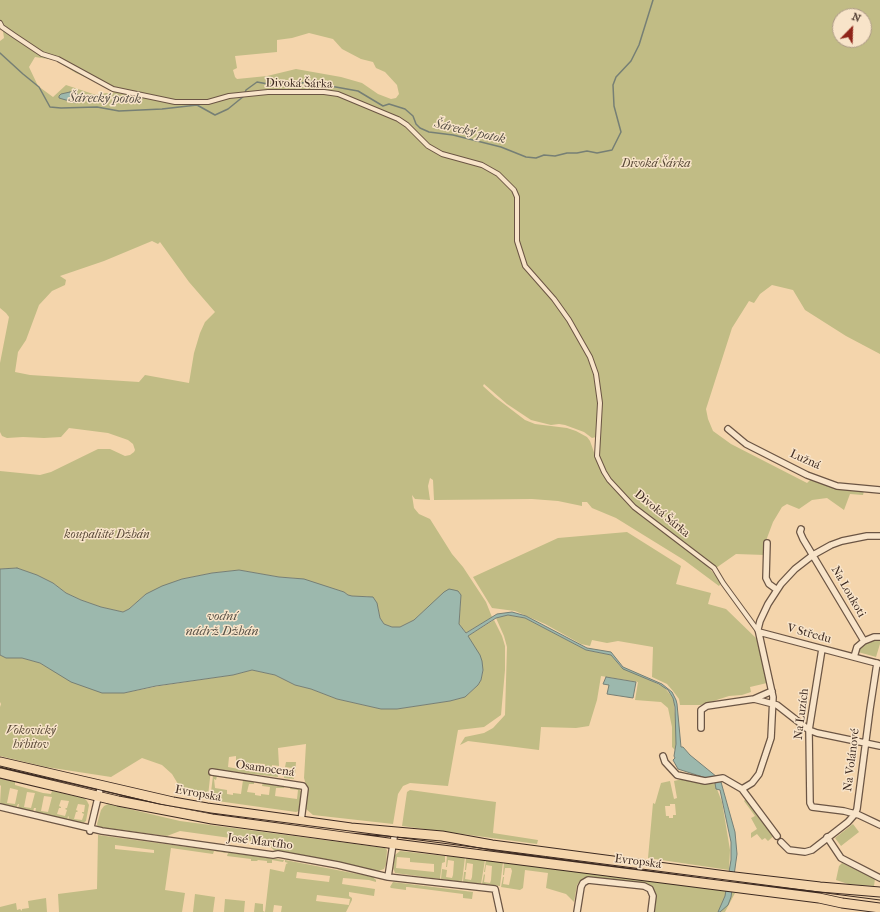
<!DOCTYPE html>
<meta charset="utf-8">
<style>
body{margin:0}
#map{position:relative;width:880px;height:912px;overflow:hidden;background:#f4d5ac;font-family:"IM FELL French Canon",serif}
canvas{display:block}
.north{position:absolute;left:832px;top:8px;width:40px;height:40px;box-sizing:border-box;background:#f8e4c9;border:1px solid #ad9a86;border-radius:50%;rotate:23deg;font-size:11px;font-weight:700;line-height:16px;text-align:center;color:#3d2a21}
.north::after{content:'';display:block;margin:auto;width:14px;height:18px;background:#8f2418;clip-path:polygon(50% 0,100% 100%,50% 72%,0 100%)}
</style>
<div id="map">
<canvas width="880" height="912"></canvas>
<div class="north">N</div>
</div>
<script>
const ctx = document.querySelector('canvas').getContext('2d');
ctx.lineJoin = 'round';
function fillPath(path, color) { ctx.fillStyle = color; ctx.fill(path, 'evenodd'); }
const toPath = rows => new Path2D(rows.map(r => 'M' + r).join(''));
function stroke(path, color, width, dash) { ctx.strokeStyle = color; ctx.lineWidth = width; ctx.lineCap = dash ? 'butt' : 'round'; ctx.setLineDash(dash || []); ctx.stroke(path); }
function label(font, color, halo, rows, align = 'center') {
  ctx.font = font + ' "IM FELL French Canon",serif'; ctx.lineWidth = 3; ctx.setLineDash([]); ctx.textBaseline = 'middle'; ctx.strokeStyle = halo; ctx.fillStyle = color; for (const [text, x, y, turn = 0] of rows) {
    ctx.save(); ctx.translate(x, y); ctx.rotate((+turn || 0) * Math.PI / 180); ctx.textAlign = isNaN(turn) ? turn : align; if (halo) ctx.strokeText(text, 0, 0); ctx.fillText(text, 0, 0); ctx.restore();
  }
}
const green = toPath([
 [0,0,880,0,880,354,846,336,805,310,793,290,772,285,760,294,754,303,749,301,732,328,706,409,708,419,713,431,731,444,807,483,812,478,831,487,864,491,863,495,850,494,844,510,827,498,812,500,799,509,787,504,782,507,773,522,767,538,765,555,736,554,716,568,643,513,609,478,604,469,599,456,599,441,602,411,600,410,596,437,592,438,584,432,565,425,559,424,551,425,531,420,507,404,484,384,483,386,495,397,525,420,535,424,567,428,576,431,587,437,590,441,600,469,634,509,697,557,711,570,721,583,719,586,684,560,616,518,592,508,587,502,582,502,582,506,558,501,532,499,434,500,433,480,430,478,428,486,430,500,415,499,412,495,414,508,419,514,430,519,452,554,463,567,486,602,492,617,466,633,459,624,461,595,434,602,414,620,400,627,392,627,384,624,380,618,378,608,367,596,360,597,352,596,348,595,344,592,294,578,279,577,239,570,212,573,182,579,146,594,129,609,123,612,101,607,81,600,66,593,53,583,37,575,17,568,0,569,0,471,40,475,51,472,98,449,110,449,125,456,130,455,134,452,135,450,133,444,128,440,108,433,69,428,61,437,44,438,23,437,7,438,2,436,0,432,0,363,9,317,6,313,0,308,0,41,4,38,3,31,0,29],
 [840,16,864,16,864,40,840,40],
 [309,33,333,39,342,49,361,59,373,62,376,68,385,72,397,85,399,94,396,98,391,99,378,94,362,83,341,77,296,69,267,76,237,79,235,77,233,70,237,68,235,56,277,52,277,40,292,38],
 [35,57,55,60,76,73,90,79,94,76,114,87,113,94,106,93,96,95,66,85,53,97,38,86,29,67],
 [152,241,158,244,160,242,189,282,215,312,205,322,200,333,194,353,189,383,145,375,139,382,30,375,15,372,18,352,26,340,39,305,52,291,65,285,66,280,60,276,104,261],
 [627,532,681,566,676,584,711,593,708,604,726,609,757,639,767,683,750,687,751,692,742,695,729,696,701,705,680,705,679,699,673,691,667,684,652,677,653,647,618,641,607,643,592,640,590,646,581,644,545,624,515,611,492,608,473,577,558,538],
 [508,615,525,618,586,650,611,655,620,666,664,687,673,698,674,702,676,726,676,744,675,750,672,747,672,727,668,708,661,702,635,700,638,682,601,676,597,700,589,726,576,728,541,727,539,750,468,741,460,745,465,737,484,733,493,728,505,715,507,647,504,636,496,618],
 [494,620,502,636,505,646,505,670,501,715,484,727,458,730,448,786,410,783,403,786,398,794,393,824,313,815,306,809,307,788,304,778,306,744,278,748,279,766,272,765,271,773,278,774,278,777,211,769,208,796,181,789,172,774,162,765,142,758,111,777,46,767,0,756,0,707,1,704,0,702,0,655,6,658,22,658,40,663,52,670,124,693,159,686,233,675,252,670,275,675,295,685,311,689,337,699,381,709,397,709,450,701,465,697,478,685,481,680,483,670,468,636],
 [236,756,236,761,238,761,238,760,244,760,244,762,245,762,244,770,228,767,229,757],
 [252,763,265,764,264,772,251,770],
 [880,638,880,644,876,657,858,652,859,648,866,641],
 [286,762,296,762,295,774,292,774,292,777,294,778,294,779,284,778,284,775,291,775,292,768,285,767],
 [213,776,217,776,216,780,214,779,215,788,227,790,227,794,233,795,233,793,241,794,243,780,254,781,254,784,249,784,247,792,255,793,255,795,261,796,261,794,269,795,270,787,262,786,263,782,285,785,284,788,276,788,275,796,297,799,298,790,290,789,291,786,298,787,301,792,299,811,296,812,210,800],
 [0,779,15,782,15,785,43,793,51,794,52,791,84,798,87,801,89,805,86,821,82,824,68,820,69,817,68,816,67,820,35,813,36,808,34,808,33,812,18,809,19,804,18,804,16,808,0,804,1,786,0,785],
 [10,788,18,790,15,804,7,803],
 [27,792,35,793,31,808,24,807],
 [44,796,52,797,48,812,41,811],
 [61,800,69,801,67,808,66,808,65,809,67,810,65,816,57,814,59,808,61,808,61,807,59,806],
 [78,804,85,805,84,812,82,812,82,813,84,814,82,820,74,819,76,812,77,812,78,811,76,810],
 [683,779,715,784,722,802,730,850,729,870,648,858,653,803,655,804,661,783,670,781,674,799,677,798,674,781],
 [670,804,675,804,676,815,673,815,673,818,669,818,669,816,666,816,665,806,670,806],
 [410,790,496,802,493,833,538,840,537,844,402,826,407,792],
 [746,799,777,833,768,841,765,838,762,840,757,834,751,838,751,833,757,829,751,818,755,816,744,801],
 [108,804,180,821,385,848,387,850,386,864,384,869,378,871,275,851,266,843,180,831,167,836,98,827,97,824,101,810,104,806],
 [853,824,859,832,841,846,835,838],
 [98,835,284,860,283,862,272,860,272,863,267,863,267,861,258,860,257,861,251,861,251,859,227,856,228,853,226,853,214,851,213,854,171,848,165,890,185,893,182,912,59,912,58,894,97,889],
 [115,845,154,850,154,853,115,849],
 [400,851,445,856,445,862,442,863,440,879,395,873,393,868,395,855],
 [397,857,410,858,410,862,434,864,434,872,396,868],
 [447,856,465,857,462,882,441,879,442,869,447,870,446,877,452,878,453,875,454,861,448,860,447,867,446,867],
 [466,857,485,860,481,884,463,882,464,872,466,872,465,879,471,880,472,877,473,864,467,863,466,870,465,870],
 [285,860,373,877,376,880,376,882,369,880,343,878,342,884,375,889,374,896,349,892,349,896,352,898,352,900,346,912,281,912,282,906,274,905,273,912,254,912,255,903,263,904,263,911,265,912,270,869,284,872,286,864,288,863,285,862],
 [297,872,330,876,329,882,296,878],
 [317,895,350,899,349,905,316,901],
 [486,860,503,862,500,886,482,884,484,874,485,875,484,882,490,883,491,880,492,866,486,865,485,872,484,872],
 [504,862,724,891,735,893,725,912,653,912,656,896,652,888,587,878,580,881,577,885,574,902,566,894,546,888,548,873,525,870,523,888,520,890,501,887,503,877,504,877,503,884,509,885,512,871,511,868,505,868,504,875,503,875],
 [842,863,875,879,874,886,848,884,836,880,839,866],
 [393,882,473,892,472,899,463,898,463,894,408,887,406,887,406,890,391,888,390,887],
 [195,894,215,897,213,912,193,912],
 [46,898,47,912,0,912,0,907,16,903,17,910,20,909,22,911,22,909,29,908,28,901],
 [225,899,245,901,244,912,224,912]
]);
const water = toPath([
 [70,92,76,92,78,95,76,103,59,98,59,96,61,94,70,92],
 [17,568,37,575,53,583,66,593,81,600,101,607,123,612,129,609,146,594,162,586,182,579,212,573,239,570,279,577,304,579,344,592,348,595,352,596,373,597,377,603,380,618,384,624,392,627,400,627,414,620,444,592,449,589,454,590,458,591,461,595,459,624,466,633,497,614,512,612,526,616,587,648,611,652,623,667,662,684,672,692,676,700,677,704,681,747,683,747,690,755,717,777,721,782,735,832,737,854,731,897,728,905,720,912,718,912,725,896,731,860,731,842,720,790,716,789,715,783,706,778,678,769,673,760,675,758,674,756,676,744,675,707,673,698,668,690,659,684,623,669,611,655,586,650,525,618,508,615,496,618,468,636,480,655,482,661,483,670,481,680,478,685,465,697,450,701,397,709,381,709,337,699,311,689,295,685,275,675,252,670,233,675,156,686,124,693,102,693,71,682,40,663,22,658,6,658,0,655,0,569,17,568],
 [606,677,636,682,633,698,607,694,609,685,603,684,606,677]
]);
const stream = toPath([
 [0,53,23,74,39,87,50,107,61,108,97,107,119,111,162,109,197,105,215,115,228,109,244,96],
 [245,93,246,90,257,82,268,84,289,85,314,81,319,84,358,91,383,106,389,104,405,109,413,116,416,124,420,128,429,132,453,135,501,147,526,157,536,158,544,155,555,156,567,153,577,153,587,151,597,153,612,150,621,132,614,106,613,85,616,77,631,61,639,45,653,0]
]);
const pedestrian = toPath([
 [0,23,2,27,15,36,42,54,58,59,113,89,175,102,208,102,229,96,268,92,324,92,338,94,398,119,407,125,428,146,442,154,482,165,498,174,514,190,517,197,517,241,525,266,554,299,569,320,590,357,596,374,600,403,597,456,604,472,609,480,634,507,714,568,723,583,758,631]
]);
const minor = toPath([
 [728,429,746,444,807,475,837,486,880,490],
 [801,529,800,532,803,539,864,641],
 [767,543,766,578,769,584,776,589],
 [759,632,880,664],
 [822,649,809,730,810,803,812,807,844,811,859,815,880,825],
 [854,657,857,647,864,641,874,637,880,637],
 [754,699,777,705,809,730,817,733,880,746],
 [701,728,701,710,707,706,754,699,772,691],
 [663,756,665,762,677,775,705,781,723,778,742,789,777,836],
 [212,772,303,786,305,789,301,821],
 [742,789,752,783,759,774,771,738,773,697,758,629,760,621,768,604,781,584,795,569,813,555,831,545,842,541,867,536,880,536],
 [0,807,102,831,273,855,278,854,338,865,388,877,495,889,500,912],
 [90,831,101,785],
 [827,837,841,858,880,878],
 [781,842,789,850,805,852,812,850,848,822,855,814,857,809,870,709,877,663],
 [388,877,395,831],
 [577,912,581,887,583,883,588,880,644,886,650,889,653,896,651,912]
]);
const primary = toPath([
 [0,762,173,802,207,808,351,828,442,836,492,845,726,876,820,887,880,892],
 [0,773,118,801,212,819,403,845,819,898,842,903,880,908]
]);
const tram = toPath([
 [0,766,159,804,211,813,880,900]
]);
const streetNames = [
 ["Divoká Šárka",299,84,1],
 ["Lužná",805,460,24],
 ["Divoká Šárka",662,514,39],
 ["Na Loukoti",848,592,60],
 ["V Středu",809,634,15],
 ["Na Luzích",802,714,-83],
 ["Na Volánové",852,760,-83],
 ["Osamocená",265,769,8],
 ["Evropská",198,794,10],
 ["José Martího",260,842,7],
 ["Evropská",638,862,7]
];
const parkNames = [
 ["Divoká Šárka",656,164],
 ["koupaliště Džbán",107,535],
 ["Vokovický",31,731],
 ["hřbitov",31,745]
];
const waterNames = [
 ["Šárecký potok",105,99,1],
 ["Šárecký potok",470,132,13],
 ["vodní",222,617],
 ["nádrž Džbán",222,632]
];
fillPath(green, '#c1bc85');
fillPath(water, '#9cb8ad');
stroke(water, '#767f75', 1);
stroke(stream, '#767f75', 1.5);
stroke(pedestrian, '#6b5544', 6);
stroke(minor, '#6b5544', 8);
stroke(primary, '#3d2a21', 11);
stroke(pedestrian, '#f8e4c9', 4);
stroke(minor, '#f8e4c9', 5.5);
stroke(primary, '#f4d5ac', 9);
stroke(tram, '#3d2a21', 1);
label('12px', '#3d2a21', '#f8e4c9', streetNames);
label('italic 12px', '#574735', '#f8e4c9', parkNames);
label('italic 13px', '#554e44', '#f8e4c9', waterNames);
</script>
